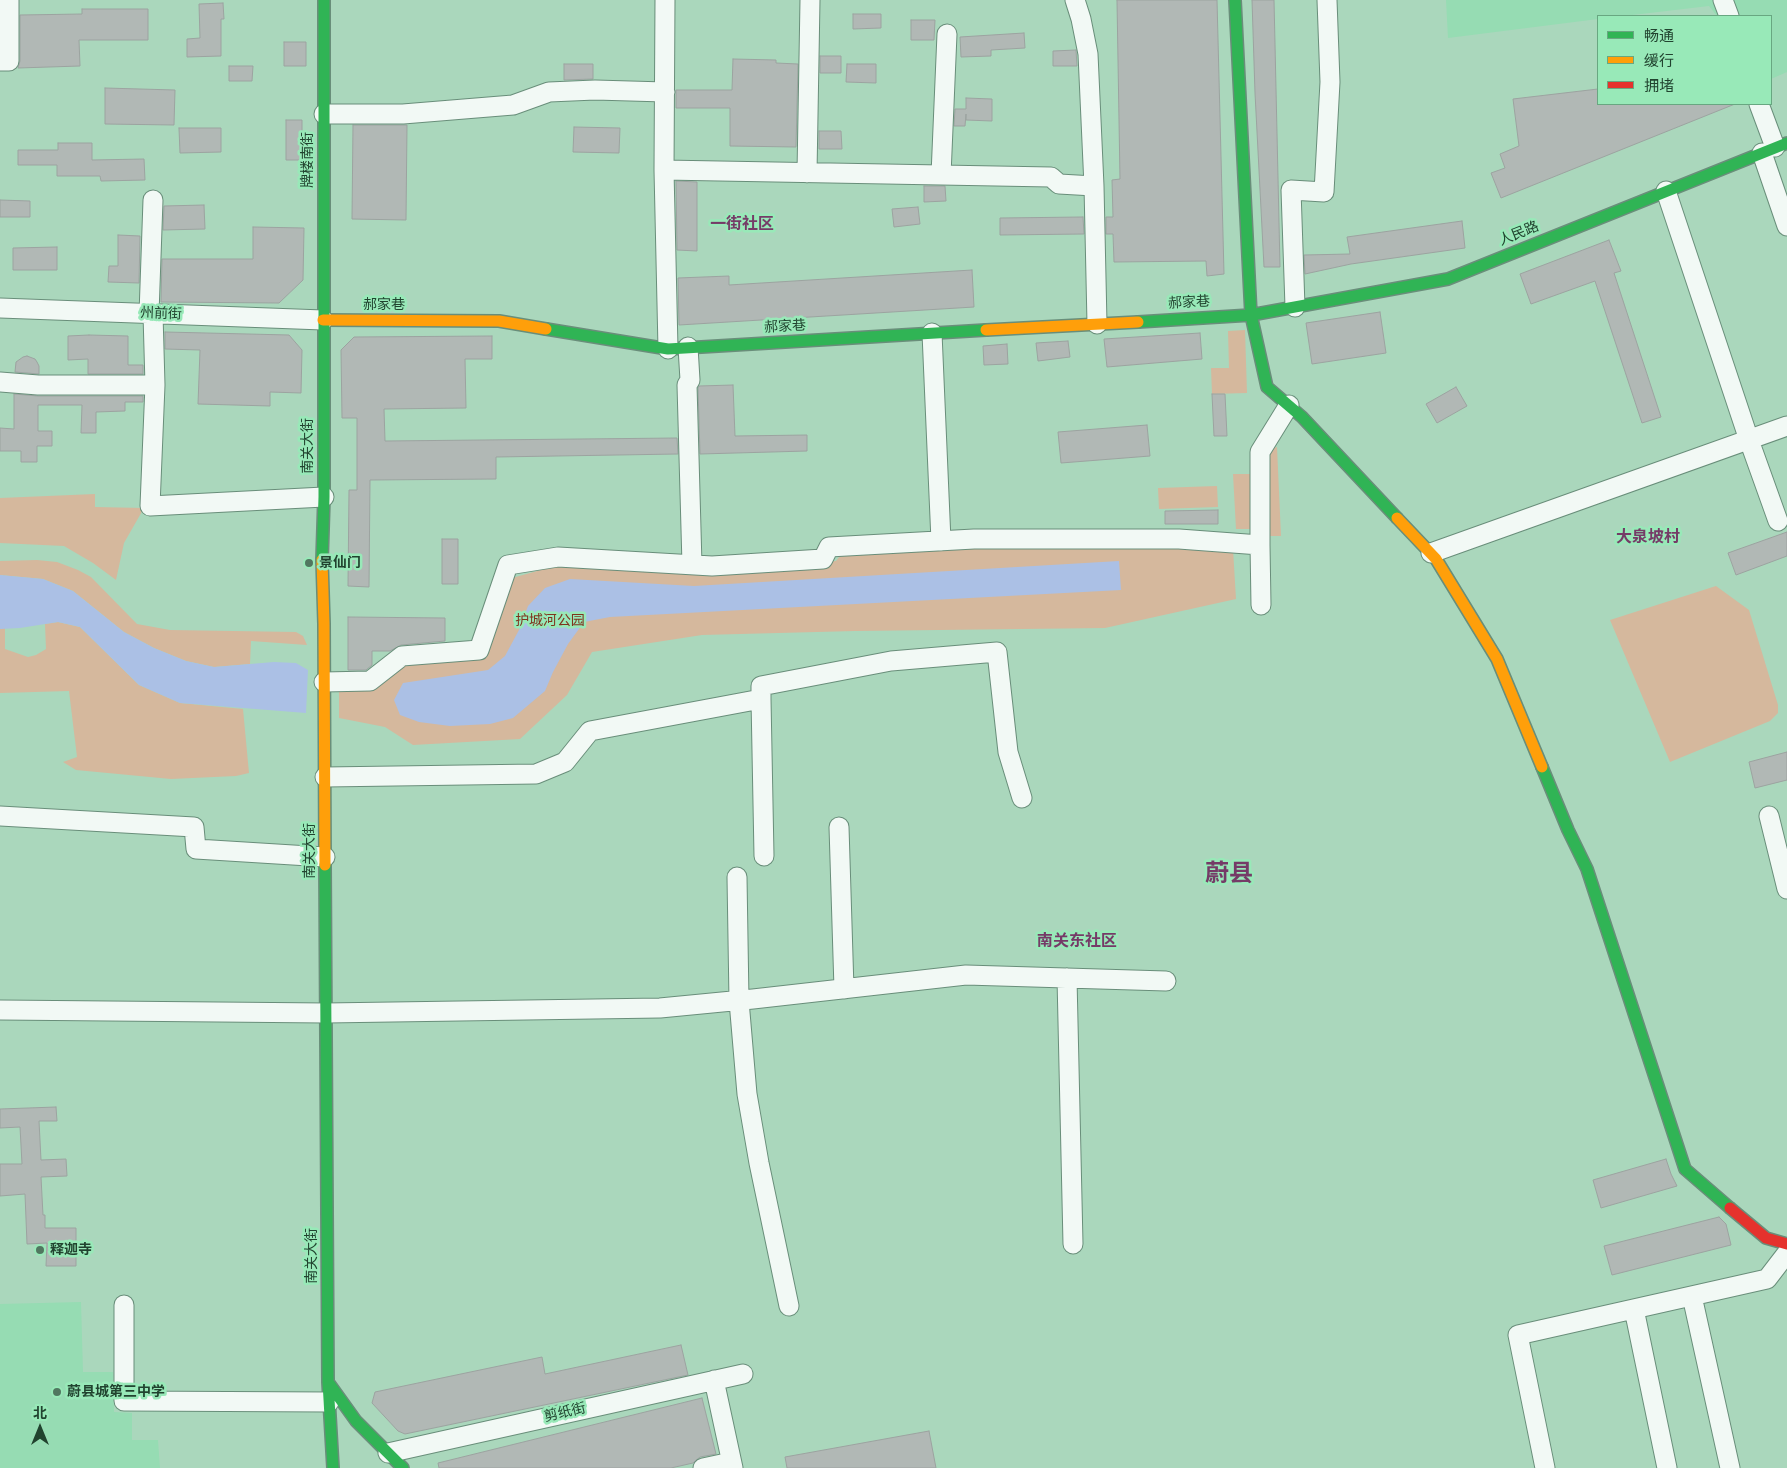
<!DOCTYPE html>
<meta charset="utf-8">
<style>
body{margin:0}
#map{position:relative;width:1787px;height:1468px;overflow:hidden;background:#aad7bc;font-family:"DejaVu Sans","Noto Sans SC",sans-serif}
canvas{display:block}
.legend{position:absolute;left:1597px;top:15px;width:175px;height:90px;box-sizing:border-box;background:#98e9b8;border:1px solid #68a781;margin:0;padding:6px 9px;list-style:none;font-size:15px;color:#21432f}
.legend li{display:flex;align-items:center;gap:10px;height:25px}
.legend b{width:25px;border:1px solid #68a781}
.north{position:absolute;left:15px;top:1403px;width:50px;height:50px;-webkit-text-stroke:4px #98e9b8;paint-order:stroke;rotate:0deg;font-size:14px;font-weight:700;line-height:20px;text-align:center;color:#21432f}
.north::after{content:'';display:block;margin:auto;width:18px;height:22px;background:#21432f;clip-path:polygon(50% 0,100% 100%,50% 72%,0 100%)}
</style>
<div id="map">
<canvas width="1787" height="1468"></canvas>
<ul class="legend">
<li><b style="height:6px;background:#30b455"></b>畅通</li>
<li><b style="height:6px;background:#ff9f0a"></b>缓行</li>
<li><b style="height:6px;background:#e5322d"></b>拥堵</li>
</ul>
<div class="north">北</div>
</div>
<script>
const ctx = document.querySelector('canvas').getContext('2d');
ctx.lineJoin = 'round';
function fillPath(path, color) { ctx.fillStyle = color; ctx.fill(path, 'evenodd'); }
const toPath = rows => new Path2D(rows.map(r => 'M' + r).join(''));
function stroke(path, color, width, dash) { ctx.strokeStyle = color; ctx.lineWidth = width; ctx.lineCap = dash ? 'butt' : 'round'; ctx.setLineDash(dash || []); ctx.stroke(path); }
function label(font, color, halo, rows, align = 'center') {
  ctx.font = font + ' "DejaVu Sans","Noto Sans SC",sans-serif'; ctx.lineWidth = 5; ctx.setLineDash([]); ctx.textBaseline = 'middle'; ctx.strokeStyle = halo; ctx.fillStyle = color; for (const [text, x, y, turn = 0] of rows) {
    ctx.save(); ctx.translate(x, y); ctx.rotate((+turn || 0) * Math.PI / 180); ctx.textAlign = isNaN(turn) ? turn : align; if (halo) ctx.strokeText(text, 0, 0); ctx.fillText(text, 0, 0); ctx.restore();
  }
}
const built = toPath([
 [1446,0,1787,0,1787,72,1771,79,1771,16,1717,16,1709,6,1624,16,1598,16,1598,19,1448,38],
 [81,1302,83,1372,113,1372,114,1412,132,1413,132,1440,158,1440,160,1468,0,1468,0,1304]
]);
const green = toPath([
 [1245,330,1247,393,1212,394,1211,368,1229,368,1228,331],
 [1277,447,1281,536,1268,536,1265,451],
 [1233,474,1252,474,1254,529,1236,529],
 [1217,486,1218,507,1159,509,1158,488],
 [95,494,95,507,144,508,124,543,116,580,93,563,64,546,0,543,0,498],
 [997,545,1233,549,1236,599,1105,628,855,631,702,635,592,652,567,695,520,739,413,745,385,727,339,718,339,687,399,666,478,659,512,578,555,566,596,565,697,570,836,561,843,552],
 [37,560,57,562,78,570,91,577,137,624,170,630,296,632,303,636,307,645,251,641,250,664,214,667,186,661,154,648,124,632,73,591,43,579,0,575,0,561],
 [1716,586,1749,610,1778,705,1778,713,1770,721,1670,762,1610,620],
 [58,622,80,627,139,685,180,703,243,709,249,773,236,776,171,779,76,770,63,762,77,757,69,691,0,693,0,629,5,628,5,649,28,657,36,655,46,649,45,624]
]);
const water = toPath([
 [1119,561,1121,590,610,617,584,622,568,644,553,672,545,691,513,718,490,724,450,726,419,722,400,715,394,700,403,683,488,670,505,656,519,630,528,606,545,588,570,579,694,586],
 [0,575,43,579,73,591,124,632,154,648,186,661,214,667,274,662,296,663,308,670,306,713,180,703,139,685,80,627,58,622,20,628,0,629]
]);
const building = toPath([
 [1117,0,1217,0,1224,274,1207,276,1206,261,1114,262,1113,234,1106,234,1106,217,1113,217,1112,180,1120,179,1117,0],
 [1252,0,1274,0,1280,267,1264,267,1255,93,1252,0],
 [223,3,224,19,221,19,221,56,187,57,187,39,200,38,199,4,223,3],
 [82,9,148,9,148,40,79,40,80,66,18,68,20,61,20,15,82,14,82,9],
 [853,14,881,14,881,28,853,29,853,14],
 [911,20,935,20,934,40,911,40,911,20],
 [1024,33,1025,48,991,50,991,56,961,57,960,37,1024,33],
 [284,42,306,42,306,66,284,66,284,42],
 [1076,50,1077,66,1053,66,1053,51,1076,50],
 [820,56,841,56,841,73,820,73,820,56],
 [733,59,776,60,776,63,798,64,796,147,730,146,730,108,676,108,676,90,732,90,733,59],
 [564,64,593,64,593,79,564,80,564,64],
 [847,64,876,64,876,83,846,82,847,64],
 [229,66,253,66,252,81,229,81,229,66],
 [105,88,175,90,174,125,105,124,105,88],
 [1598,89,1598,104,1735,104,1501,198,1491,173,1505,168,1500,154,1519,146,1513,99,1598,89],
 [966,98,992,99,992,121,966,120,966,114,965,126,954,126,955,109,966,109,966,98],
 [286,120,302,120,302,160,286,160,286,120],
 [353,125,407,125,406,220,352,219,353,125],
 [574,127,620,128,619,153,573,152,574,127],
 [179,128,221,128,221,152,180,153,179,128],
 [819,131,841,131,842,149,819,149,819,131],
 [58,143,92,143,92,160,144,159,145,180,101,181,100,176,57,176,57,165,18,165,18,150,58,150,58,143],
 [676,181,697,182,697,251,677,250,676,181],
 [924,186,945,186,946,201,924,202,924,186],
 [0,200,30,201,30,217,0,217,0,200],
 [204,205,205,229,163,230,164,206,204,205],
 [918,207,920,224,894,227,892,209,918,207],
 [1083,217,1084,234,1000,235,1000,218,1083,217],
 [1462,221,1465,248,1351,264,1305,274,1304,255,1350,254,1347,237,1462,221],
 [253,227,304,228,303,280,279,303,161,302,162,259,253,259,253,227],
 [118,235,140,236,139,283,108,282,109,266,118,266,118,235],
 [1609,240,1621,271,1614,273,1661,417,1642,423,1595,281,1531,304,1520,274,1609,240],
 [57,247,57,270,13,270,13,248,57,247],
 [972,270,974,307,679,325,678,278,729,276,729,285,972,270],
 [1380,312,1386,353,1312,364,1306,323,1380,312],
 [165,332,289,335,302,350,301,393,270,392,270,406,198,404,200,350,165,349,165,332],
 [1200,333,1202,359,1107,367,1104,339,1200,333],
 [89,335,128,336,128,365,143,365,143,374,88,374,88,359,68,360,68,336,89,335],
 [492,336,492,359,465,359,466,408,384,409,385,441,677,438,678,454,496,457,496,479,370,480,369,587,348,586,349,490,357,490,357,418,342,418,341,350,354,337,492,336],
 [1068,341,1070,357,1038,361,1036,343,1068,341],
 [1007,344,1008,364,984,365,983,346,1007,344],
 [27,356,35,359,37,362,39,366,39,374,15,372,16,362,23,357,27,356],
 [733,385,735,436,807,435,807,451,700,454,698,388,699,386,733,385],
 [1456,387,1467,406,1437,423,1426,404,1456,387],
 [14,394,38,396,143,396,143,402,125,402,125,411,96,412,96,433,81,433,82,405,38,405,38,431,52,431,52,446,37,446,37,462,21,462,21,451,0,451,0,428,14,429,14,394],
 [1212,394,1225,394,1227,436,1214,436,1212,394],
 [1147,425,1150,456,1061,463,1058,432,1147,425],
 [1218,510,1218,524,1165,524,1165,511,1218,510],
 [1787,532,1787,556,1736,575,1728,553,1787,532],
 [442,539,458,539,458,584,442,584,442,539],
 [348,617,445,618,445,641,401,645,390,651,372,651,372,665,366,670,348,670,348,617],
 [1787,752,1787,780,1755,788,1749,762,1787,752],
 [56,1107,57,1121,39,1121,41,1160,66,1159,67,1176,41,1177,43,1215,45,1215,45,1228,76,1228,76,1266,46,1266,47,1243,27,1244,25,1194,0,1196,0,1164,22,1164,20,1127,0,1128,0,1109,56,1107],
 [1666,1159,1671,1174,1677,1186,1601,1208,1593,1180,1666,1159],
 [1719,1217,1726,1224,1731,1245,1612,1275,1604,1246,1719,1217],
 [681,1345,688,1375,405,1434,398,1431,372,1403,375,1392,542,1357,545,1374,681,1345],
 [702,1398,716,1454,700,1457,693,1463,671,1468,439,1468,438,1463,702,1398],
 [929,1431,936,1468,787,1468,785,1457,929,1431]
]);
const street = toPath([
 [665,0,664,170,668,349],
 [1075,0,1081,19,1088,54,1094,186],
 [1723,0,1729,16],
 [0,61,9,61,9,0],
 [1759,104,1775,147],
 [324,114,403,114,513,105,549,92,595,90,665,92],
 [1762,153,1787,226],
 [664,170,941,175,947,34],
 [807,173,810,0],
 [941,175,1051,177,1059,184,1094,186,1097,324],
 [1666,191,1749,440,1778,521],
 [1295,307,1291,190,1324,192,1330,82,1327,0],
 [0,308,323,320],
 [149,314,153,200],
 [932,333,941,541],
 [688,347,690,380,687,385,692,565],
 [0,382,38,385,155,385,153,314],
 [155,385,150,506,324,497],
 [1260,545,1261,605],
 [1431,553,1787,426],
 [324,682,370,681,402,656,479,650,508,565,558,557,712,566,823,559,829,547,974,539,1179,539,1260,545,1260,452,1289,405],
 [761,699,764,856],
 [325,777,536,774,565,762,590,731,761,699,761,686,891,661,997,652,1008,752,1022,798],
 [0,816,194,827,196,849,325,857],
 [1769,816,1787,889],
 [839,827,844,989],
 [737,877,739,1001,747,1094,759,1163,789,1306],
 [1067,978,1073,1244],
 [0,1010,326,1013,660,1008,753,999,966,975,1166,981],
 [1692,1296,1730,1468],
 [124,1305,124,1401,329,1402],
 [1634,1309,1667,1468],
 [714,1380,733,1468],
 [388,1453,743,1374],
 [703,1468,731,1462],
 [1545,1468,1518,1335,1767,1279,1787,1253]
]);
const fast = toPath([
 [1235,0,1251,315,1267,387,1302,417,1397,518],
 [1138,322,1251,315,1448,279,1787,143],
 [546,329,668,349,986,330],
 [322,560,324,497,324,0],
 [1542,767,1568,830,1587,869,1685,1169,1730,1208],
 [325,865,328,1382,333,1468],
 [328,1382,356,1421,403,1468]
]);
const slow = toPath([
 [323,320,499,321,546,329],
 [986,330,1138,322],
 [1397,518,1436,559,1497,659,1542,767],
 [322,560,324,624,325,865]
]);
const jam = toPath([
 [1730,1208,1766,1238,1787,1244]
]);
const markers = [
 [309,563,5,"#517760"],
 [40,1250,5,"#517760"],
 [57,1392,5,"#517760"]
];
const streetNames = [
 ["牌楼南街",308,160,-90],
 ["人民路",1519,234,-22],
 ["郝家巷",1189,303,-3],
 ["郝家巷",384,305],
 ["州前街",161,314,2],
 ["郝家巷",785,327,-3],
 ["南关大街",308,446,-90],
 ["南关大街",310,851,-90],
 ["南关大街",312,1256,-90],
 ["剪纸街",565,1413,-13]
];
const poiNames = [
 ["景仙门",319,563],
 ["释迦寺",50,1250],
 ["蔚县城第三中学",67,1392]
];
const parkNames = [
 ["护城河公园",550,621]
];
const quarterNames = [
 ["一街社区",742,225],
 ["大泉坡村",1648,538],
 ["南关东社区",1077,942]
];
const townNames = [
 ["蔚县",1229,875]
];
fillPath(built, '#96dcb3');
fillPath(green, '#d5b89d');
fillPath(water, '#abc0e5');
fillPath(building, '#b1b8b5');
stroke(building, '#9ca3a0', 1);
stroke(street, '#698e7a', 21);
stroke(fast, '#698e7a', 14);
stroke(slow, '#698e7a', 14);
stroke(jam, '#698e7a', 14);
stroke(street, '#f2f9f5', 19);
stroke(fast, '#30b455', 11);
stroke(slow, '#ff9f0a', 11);
stroke(jam, '#e5322d', 11);
for (const [x, y, r, color] of markers) { const dot = new Path2D(); dot.arc(x, y, r, 0, 2 * Math.PI); ctx.fillStyle = color; ctx.fill(dot); stroke(dot, '#98e9b8', 2); }
label('14px', '#21432f', '#98e9b8', streetNames);
label('bold 14px', '#21432f', '#98e9b8', poiNames, 'left');
label('14px', '#7f341e', '#98e9b8', parkNames);
label('bold 16px', '#753b67', '#98e9b8', quarterNames);
label('bold 24px', '#753b67', '#98e9b8', townNames);
</script>
